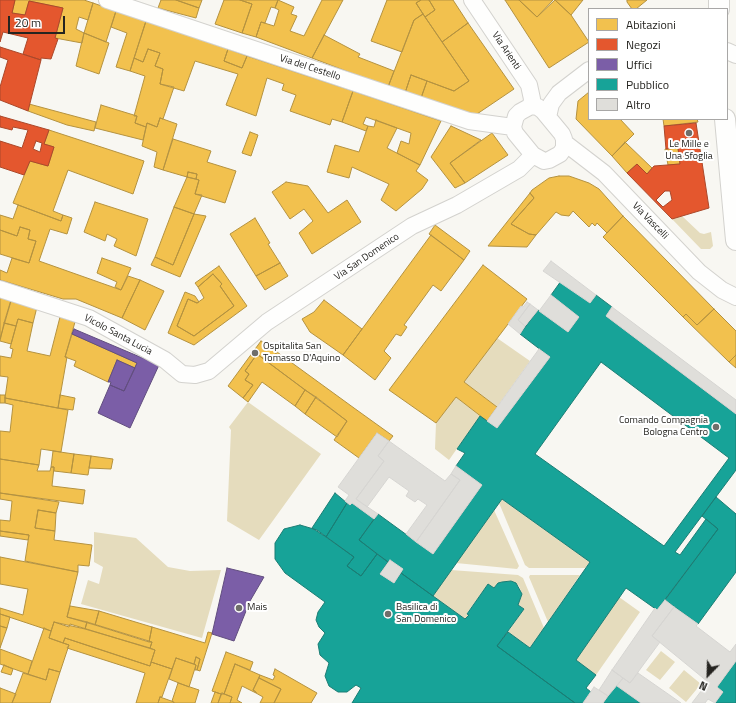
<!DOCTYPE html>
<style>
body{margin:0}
#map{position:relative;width:736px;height:703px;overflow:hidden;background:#f8f7f2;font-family:"Titillium Web",sans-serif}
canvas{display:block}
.legend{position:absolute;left:588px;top:8px;width:140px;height:112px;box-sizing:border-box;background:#fff;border:1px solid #a8a7a6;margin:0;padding:5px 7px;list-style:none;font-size:12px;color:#252420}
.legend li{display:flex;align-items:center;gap:8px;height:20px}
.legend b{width:20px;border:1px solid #a8a7a6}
.north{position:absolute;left:688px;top:655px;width:40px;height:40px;-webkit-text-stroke:3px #fff;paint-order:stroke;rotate:203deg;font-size:11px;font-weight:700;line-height:16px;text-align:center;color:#252420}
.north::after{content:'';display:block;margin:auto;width:14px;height:18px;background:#252420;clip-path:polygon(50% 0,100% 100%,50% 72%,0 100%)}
.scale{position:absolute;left:8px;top:16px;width:57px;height:18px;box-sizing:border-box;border:2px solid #252420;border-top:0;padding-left:5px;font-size:12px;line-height:14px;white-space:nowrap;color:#252420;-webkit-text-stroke:3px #fff;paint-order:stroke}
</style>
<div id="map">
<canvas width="736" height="703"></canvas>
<ul class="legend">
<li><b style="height:11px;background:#f2c14e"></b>Abitazioni</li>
<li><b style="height:11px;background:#e4572e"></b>Negozi</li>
<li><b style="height:11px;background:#7b5ea7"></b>Uffici</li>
<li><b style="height:11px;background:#17a398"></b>Pubblico</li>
<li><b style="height:11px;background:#dfdeda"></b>Altro</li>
</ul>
<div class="north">N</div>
<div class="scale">20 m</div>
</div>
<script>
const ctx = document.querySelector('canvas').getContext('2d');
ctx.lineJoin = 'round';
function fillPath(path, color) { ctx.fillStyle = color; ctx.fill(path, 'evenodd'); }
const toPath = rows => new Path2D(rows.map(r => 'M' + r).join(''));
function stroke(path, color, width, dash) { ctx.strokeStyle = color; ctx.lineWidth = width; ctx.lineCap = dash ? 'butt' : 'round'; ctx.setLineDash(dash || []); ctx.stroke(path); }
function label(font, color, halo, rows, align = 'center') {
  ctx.font = font + ' "Titillium Web",sans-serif'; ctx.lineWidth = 4; ctx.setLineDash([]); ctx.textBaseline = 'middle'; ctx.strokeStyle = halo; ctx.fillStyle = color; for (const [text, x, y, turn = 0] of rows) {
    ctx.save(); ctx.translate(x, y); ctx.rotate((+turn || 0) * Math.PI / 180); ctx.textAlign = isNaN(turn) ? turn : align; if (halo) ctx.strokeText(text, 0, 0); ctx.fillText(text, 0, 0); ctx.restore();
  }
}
const green = toPath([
 [682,216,700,233,704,234,711,232,713,246,710,249,701,249,672,219],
 [497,338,530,361,497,407,464,382],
 [456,397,480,416,449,460,435,449,436,423],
 [248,402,321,454,259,540,227,521,231,430,229,427],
 [502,499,590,562,585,568,529,568,525,565,499,503],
 [494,510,519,566,517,569,456,563],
 [94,532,136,538,168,567,190,571,221,570,202,638,81,604,88,580,99,584,103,567,94,562],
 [451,570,518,575,523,578,544,628,530,648,508,632,524,609,518,605,522,594,519,586,511,581,498,583,494,588,488,584,467,613,469,615,465,619,433,596],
 [530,575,580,575,548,622,529,577],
 [619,597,640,612,596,675,576,660],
 [661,651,675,662,660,680,646,670],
 [684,670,701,684,686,702,669,688]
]);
const homes = toPath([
 [15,0,84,0,93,3,88,20,79,17,76,29,84,33,82,43,55,38,63,8,29,1,25,15,12,13,15,0],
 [161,0,176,0,199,8,196,18,158,8,161,0],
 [176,0,202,0,199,8,176,0],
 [224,0,240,0,252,4,242,33,215,24,224,0],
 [240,0,278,0,275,8,271,7,265,23,261,22,256,37,242,33,252,4,240,0],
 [278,0,294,7,291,14,297,16,290,31,304,36,322,0,343,0,312,58,256,37,261,22,274,26,279,10,275,8,278,0],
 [387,0,421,0,416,3,423,14,414,20,402,52,371,41,387,0],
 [421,0,429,0,435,10,425,17,416,3,421,0],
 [429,0,453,0,468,23,442,42,425,17,435,10,429,0],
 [505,0,519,0,537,17,555,0,571,15,589,42,549,68,505,0],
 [519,0,553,0,537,17,519,0],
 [555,0,583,0,571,15,555,0],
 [627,0,647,0,636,9,632,9,627,2,627,0],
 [93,3,116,11,106,42,84,33,93,3],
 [116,11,146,21,130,71,116,67,127,33,111,27,116,11],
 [423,14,469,81,454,91,411,75,405,93,388,87,414,20,423,14],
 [146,21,228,49,224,61,242,68,247,56,353,91,342,122,332,119,330,125,290,111,296,95,282,90,284,84,267,78,256,116,226,105,238,74,195,61,184,91,160,84,163,69,155,66,160,53,148,49,143,62,134,58,146,21],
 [468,23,514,89,474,116,421,98,427,81,454,91,469,81,442,42,468,23],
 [84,33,109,43,99,74,76,66,84,33],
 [324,35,360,54,358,57,394,71,388,87,312,58,324,35],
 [148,49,160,53,155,66,163,69,160,84,174,87,163,119,160,118,157,127,147,123,146,127,135,123,137,116,134,116,145,76,130,71,134,58,143,62,148,49],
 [228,49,247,56,242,68,224,61,228,49],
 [411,75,427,81,421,98,405,93,411,75],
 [353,91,441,121,420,165,397,153,401,141,409,144,411,133,366,117,363,124,368,126,366,131,342,122,353,91],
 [589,92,589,119,620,119,634,134,612,156,576,119,578,101,589,92],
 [29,104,96,122,94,131,67,125,28,111,29,104],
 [101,105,137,116,135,123,146,127,143,140,95,128,101,105],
 [160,118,177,124,163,170,154,167,157,152,142,146,147,123,157,127,160,118],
 [663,119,697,119,698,122,664,126,663,119],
 [376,120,397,128,387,148,420,165,416,171,428,180,422,189,396,211,381,200,389,184,352,167,349,178,327,172,335,145,359,152,368,126,374,127,376,120],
 [451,126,481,140,450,163,465,183,455,188,431,157,451,126],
 [49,130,144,161,133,194,68,170,53,211,63,215,61,221,13,203,30,161,48,166,54,147,44,144,49,130],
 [250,132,258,135,251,156,242,153,250,132],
 [492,133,508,155,465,183,450,163,492,133],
 [173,139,211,151,207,162,236,171,225,203,195,194,199,180,196,179,197,174,188,172,187,177,163,170,173,139],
 [625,142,652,168,647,174,637,164,627,173,612,156,625,142],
 [678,148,680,164,668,165,665,149,678,148],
 [188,172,197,174,196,179,187,177,188,172],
 [559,176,569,176,589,183,599,189,623,216,607,233,597,223,595,226,592,223,589,227,573,211,569,216,561,215,556,212,536,235,529,234,511,224,534,198,530,193,532,190,549,178,559,176],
 [187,177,199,180,195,194,202,195,194,214,174,207,187,177],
 [286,182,308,186,328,213,347,200,361,222,312,254,299,233,313,221,304,209,290,219,272,192,286,182],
 [530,193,534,198,511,224,529,234,536,235,527,247,488,246,530,193],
 [95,202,148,219,136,256,114,246,117,239,107,234,105,241,84,232,95,202],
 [18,205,61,221,63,215,72,218,67,234,50,229,39,261,121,290,128,276,140,280,122,318,76,299,63,299,0,280,0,270,7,273,12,258,29,263,36,241,28,239,30,230,20,227,17,236,0,230,0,215,13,219,18,205],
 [174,207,194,214,173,265,155,257,174,207],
 [194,214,206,216,180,277,151,265,155,257,173,265,194,214],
 [623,216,714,309,697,325,686,314,683,317,603,237,623,216],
 [255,218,270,243,268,244,280,263,256,276,230,234,255,218],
 [435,225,470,251,464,260,429,234,435,225],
 [20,227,30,230,28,239,36,241,29,263,0,254,0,230,17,236,20,227],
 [431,235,464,260,441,291,433,285,404,325,407,327,401,336,396,334,384,351,391,358,375,380,343,355,431,235],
 [102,258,131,268,121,290,115,287,117,282,97,273,102,258],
 [280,263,288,276,265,290,256,276,280,263],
 [483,265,527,299,464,382,497,407,487,421,456,397,436,423,389,390,483,265],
 [219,266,247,306,194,345,168,333,185,292,195,296,199,302,197,303,188,299,177,326,194,336,234,306,220,286,222,284,213,274,198,287,195,283,219,266],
 [213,274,222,284,220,286,234,306,194,336,177,326,188,299,197,303,204,298,198,287,213,274],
 [140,280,164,291,145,330,122,318,140,280],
 [0,291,13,294,0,339,0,291],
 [11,300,37,307,33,323,18,319,16,326,4,323,11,300],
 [324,300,362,329,343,355,310,332,302,319,314,312,324,300],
 [714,309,736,331,736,355,729,362,683,317,686,314,697,325,714,309],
 [60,317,75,322,65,357,67,357,58,408,5,398,8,377,0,376,0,356,11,358,13,349,10,348,18,319,33,323,27,351,50,356,60,317],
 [4,323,16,326,11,344,0,341,4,323],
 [72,334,137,363,135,368,117,360,108,382,74,366,76,361,65,357,72,334],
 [261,341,277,352,269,363,257,354,245,371,249,374,245,380,253,385,243,398,228,386,261,341],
 [277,352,354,408,393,436,389,441,377,433,359,458,334,440,347,421,269,363,277,352],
 [257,354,305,390,295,406,262,382,248,402,243,398,253,385,245,380,249,374,245,371,257,354],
 [736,355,736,368,729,362,736,355],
 [305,390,316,397,305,414,295,406,305,390],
 [0,395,5,395,5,403,0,403,0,395],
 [60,395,75,398,73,410,58,408,60,395],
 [316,397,347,421,337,437,305,414,316,397],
 [5,398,68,410,61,452,41,449,39,465,0,459,0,431,10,432,13,405,5,403,5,398],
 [53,451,74,454,71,473,54,471,54,467,51,467,53,451],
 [74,454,91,456,88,475,71,473,74,454],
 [91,456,113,459,111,469,89,468,91,456],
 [0,459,39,465,37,471,50,471,51,467,54,467,52,486,85,490,83,504,0,493,0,459],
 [0,493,59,502,56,513,38,510,35,528,55,531,54,540,92,545,89,566,78,565,78,572,25,561,29,535,0,531,0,520,10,521,12,501,0,499,0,493],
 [38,510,56,513,55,531,35,528,38,510],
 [0,531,29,535,28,540,0,536,0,531],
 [0,557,78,572,67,617,87,622,85,629,54,622,51,631,0,614,0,608,23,615,28,589,0,584,0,557],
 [70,606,99,611,95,625,67,617,70,606],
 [99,611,152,627,149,642,95,625,99,611],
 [0,614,10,617,7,628,0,626,0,614],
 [54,622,69,627,70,624,155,650,150,666,65,638,63,643,49,638,54,622],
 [87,622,152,642,150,648,85,629,87,622],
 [0,626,7,628,0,648,0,626],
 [152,627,205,643,208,632,212,633,200,671,197,670,200,659,196,657,194,664,176,658,172,669,151,662,155,650,150,648,152,642,149,642,152,627],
 [44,628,51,631,49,638,69,645,60,672,49,669,46,680,28,674,44,628],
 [65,638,150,666,151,662,172,669,162,697,160,697,158,703,136,703,145,673,67,648,69,645,63,643,65,638],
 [0,649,32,661,28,674,0,664,0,649],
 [226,652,253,662,250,670,235,664,224,694,221,694,212,691,226,652],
 [196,657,200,659,197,670,195,670,196,665,194,664,196,657],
 [176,658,196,665,189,687,169,679,176,658],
 [235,664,260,675,253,690,256,692,256,693,242,686,237,700,242,703,230,703,232,697,224,694,235,664],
 [4,665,13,669,11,675,1,672,4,665],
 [49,669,60,672,50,703,12,703,23,673,46,680,49,669],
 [275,669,317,693,311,703,274,703,281,689,259,678,260,675,273,680,275,676,273,675,275,669],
 [259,678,281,689,274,703,260,703,263,697,256,693,256,692,253,690,259,678],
 [178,683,199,690,195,703,174,703,172,701,178,683],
 [0,688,16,694,12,703,0,703,0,688],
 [215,692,221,694,218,703,211,703,215,692],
 [222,693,232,697,230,703,218,703,222,693],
 [160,697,174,702,174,703,158,703,160,697]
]);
const shops = toPath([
 [0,0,15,0,12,13,25,15,29,1,63,8,55,38,58,39,51,59,41,58,41,60,23,54,28,38,3,32,0,42,0,0],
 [0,47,41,60,28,111,0,100,0,87,8,60,0,57,0,47],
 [0,116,49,130,44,144,54,147,48,166,30,161,24,175,0,167,0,141,22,148,28,130,13,127,12,130,0,127,0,116],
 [36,141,42,143,40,152,33,149,36,141],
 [696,123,709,208,672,219,627,173,637,164,647,174,654,166,680,164,678,148,666,149,664,126,696,123],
 [665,191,670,191,672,200,663,207,656,200,665,191]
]);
const offices = toPath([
 [74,329,159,365,130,428,98,413,110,385,124,391,137,363,72,334,74,329],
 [117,360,135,368,124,391,110,385,111,382,108,382,117,360],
 [227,568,264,577,250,601,234,641,212,634,227,568]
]);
const public = toPath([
 [561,281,590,303,596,295,612,307,606,316,736,414,736,470,675,552,680,555,706,519,718,529,657,610,626,588,576,660,596,675,586,688,591,692,583,703,575,703,497,646,508,632,530,648,590,562,502,499,433,596,401,573,403,569,390,560,388,562,359,540,378,514,433,554,482,485,456,466,465,453,457,449,480,416,497,428,550,357,520,334,538,310,568,332,579,317,551,295,561,281],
 [601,362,729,458,664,546,535,454,601,362],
 [335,493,347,503,326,537,312,528,335,493],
 [716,497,736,514,736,572,698,624,665,600,718,529,702,516,716,497],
 [347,503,350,505,352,503,374,519,359,540,377,554,361,576,347,566,354,557,326,537,347,503],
 [300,525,317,530,354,557,347,566,361,576,377,554,388,562,380,574,394,583,401,573,465,619,469,615,467,614,488,584,494,588,498,583,502,582,511,581,516,583,522,594,518,605,524,609,497,646,575,703,352,703,361,688,356,685,347,692,338,692,329,686,325,676,329,663,320,655,318,644,325,633,319,627,316,620,318,612,325,602,285,573,275,559,275,543,284,529,300,525],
 [736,661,736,703,715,703,723,692,717,687,736,661],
 [616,685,617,686,641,703,603,703,616,685]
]);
const building = toPath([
 [551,261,596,295,590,303,543,271,551,261],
 [551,295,579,317,568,332,539,311,551,295],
 [527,302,530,304,518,320,525,326,520,334,508,324,521,306,523,307,527,302],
 [530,304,538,310,525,326,518,320,530,304],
 [612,307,736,400,736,414,606,316,612,307],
 [539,349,550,357,497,428,487,421,539,349],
 [377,433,389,441,378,456,384,461,356,499,378,514,374,519,352,503,350,505,345,501,349,495,338,487,377,433],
 [389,441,445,481,451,474,460,480,416,542,406,534,427,505,418,499,415,502,406,496,409,491,389,477,367,507,356,499,384,461,378,456,389,441],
 [456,466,482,485,433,554,416,542,460,480,451,474,456,466],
 [390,560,403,569,394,583,380,574,390,560],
 [665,600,674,607,652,636,660,642,630,683,612,670,655,608,657,610,665,600],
 [674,607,698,624,696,626,730,652,736,644,736,661,717,687,723,692,715,703,708,699,705,703,692,703,708,682,652,636,674,607],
 [612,670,623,678,608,696,599,690,612,670],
 [638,673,681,703,641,703,617,686,623,678,630,683,638,673],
 [594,687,608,696,603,703,583,703,594,687]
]);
const minor = toPath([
 [107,0,469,121,513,127],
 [472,0,529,85,532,99,531,106],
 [727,51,736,55],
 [531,106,538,107,543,111,562,134,564,139,564,148,560,154,549,160,544,161,533,155,515,133,513,127,516,116,520,112,531,106],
 [548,117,551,104,559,93,589,70],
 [565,143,604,173,699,272,722,290,736,297],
 [0,289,89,318,165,360,182,374,195,375,209,371,267,322,412,226,457,205,519,169,533,155]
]);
const tertiary = toPath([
 [719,0,719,9],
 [725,119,736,240]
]);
const markers = [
 [689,133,4,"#6f6e6a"],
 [255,353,4,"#6f6e6a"],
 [716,427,4,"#6f6e6a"],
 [239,608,4,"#6f6e6a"],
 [388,614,4,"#6f6e6a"]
];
const streetNames = [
 ["Via Arienti",506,51,56],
 ["Via del Cestello",310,68,18],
 ["Via Vascelli",650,221,46],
 ["Via San Domenico",367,257,-34],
 ["Vicolo Santa Lucia",118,335,28]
];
const poiNames = [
 ["Le Mille e",689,145,"center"],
 ["Una Sfoglia",689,157,"center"],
 ["Ospitalita San",263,347],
 ["Tomasso D'Aquino",263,359],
 ["Comando Compagnia",708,421,"right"],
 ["Bologna Centro",708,433,"right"],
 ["Mais",247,608],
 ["Basilica di",396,608],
 ["San Domenico",396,620]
];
fillPath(green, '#e5dcbd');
fillPath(homes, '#f2c14e');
stroke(homes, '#b49240', 1);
fillPath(shops, '#e4572e');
stroke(shops, '#ab482a', 1);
fillPath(offices, '#7b5ea7');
stroke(offices, '#614d7e', 1);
fillPath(public, '#17a398');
stroke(public, '#1b7d74', 1);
fillPath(building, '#dfdeda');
stroke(building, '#d6d5d2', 1);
stroke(minor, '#d3d2ce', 18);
stroke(tertiary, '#d3d2ce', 22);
stroke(minor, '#fefefd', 16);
stroke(tertiary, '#fefefd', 20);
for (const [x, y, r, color] of markers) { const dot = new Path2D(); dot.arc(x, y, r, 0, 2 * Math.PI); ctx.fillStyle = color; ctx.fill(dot); stroke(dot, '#fff', 1.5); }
label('10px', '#252420', '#fff', streetNames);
label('10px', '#252420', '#fff', poiNames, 'left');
</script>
